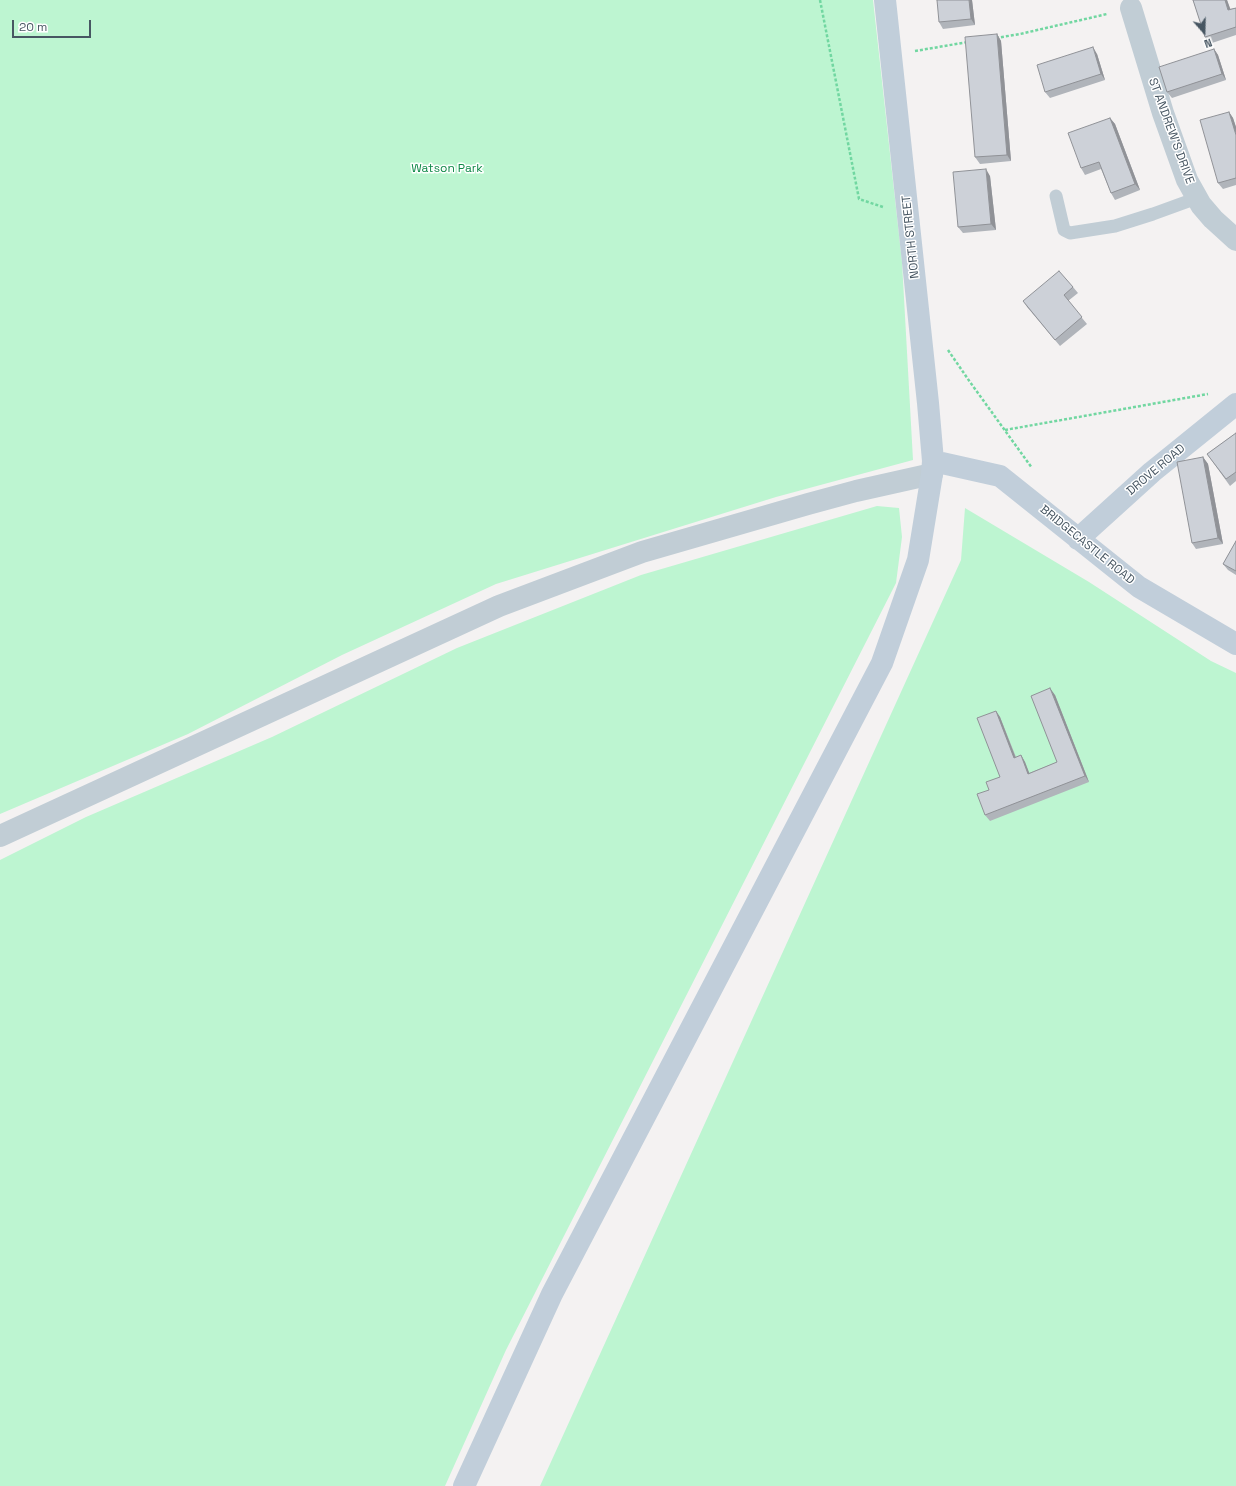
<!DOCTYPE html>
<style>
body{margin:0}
#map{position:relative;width:1236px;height:1486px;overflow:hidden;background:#f4f2f2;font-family:"Space Grotesk",sans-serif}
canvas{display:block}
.north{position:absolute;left:1184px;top:12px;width:40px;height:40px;-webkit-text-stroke:3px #fff;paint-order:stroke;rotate:160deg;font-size:11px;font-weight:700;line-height:16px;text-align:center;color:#475662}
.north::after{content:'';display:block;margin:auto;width:14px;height:18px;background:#475662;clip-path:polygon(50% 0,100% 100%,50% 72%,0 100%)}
.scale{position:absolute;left:12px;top:20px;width:79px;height:18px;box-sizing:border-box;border:2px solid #475662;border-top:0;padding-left:5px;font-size:12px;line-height:14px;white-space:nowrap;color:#475662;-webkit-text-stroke:3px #fff;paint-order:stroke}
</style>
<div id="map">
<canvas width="1236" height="1486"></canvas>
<div class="north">N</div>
<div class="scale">20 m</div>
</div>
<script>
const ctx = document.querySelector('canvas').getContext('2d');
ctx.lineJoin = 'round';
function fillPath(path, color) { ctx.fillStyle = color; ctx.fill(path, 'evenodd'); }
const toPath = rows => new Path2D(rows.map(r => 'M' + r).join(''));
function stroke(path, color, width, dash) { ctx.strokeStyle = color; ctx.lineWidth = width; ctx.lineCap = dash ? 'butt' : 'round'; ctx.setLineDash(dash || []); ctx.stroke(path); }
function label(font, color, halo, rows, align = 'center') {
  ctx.font = font + ' "Space Grotesk",sans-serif'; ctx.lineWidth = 3; ctx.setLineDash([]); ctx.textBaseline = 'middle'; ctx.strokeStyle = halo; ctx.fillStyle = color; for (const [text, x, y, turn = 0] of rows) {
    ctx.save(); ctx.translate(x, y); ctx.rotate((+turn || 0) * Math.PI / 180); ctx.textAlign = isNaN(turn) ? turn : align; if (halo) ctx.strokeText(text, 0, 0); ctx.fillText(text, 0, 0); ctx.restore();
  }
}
const green = toPath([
 [0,0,873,0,902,262,913,460,776,497,496,584,342,655,188,734,0,814],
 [877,506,899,508,902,537,896,583,506,1350,445,1486,0,1486,0,860,86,817,272,737,457,648,641,575],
 [965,508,1089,582,1211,661,1236,673,1236,1486,540,1486,961,560]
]);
const path = toPath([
 [820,0,859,199,883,207],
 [996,38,1020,34,1107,14],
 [915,51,968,42],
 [948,350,970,382,1032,468],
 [1005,430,1208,394]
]);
const lane = toPath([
 [1056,196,1064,230,1070,233,1115,226,1153,214,1197,198]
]);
const street = toPath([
 [1131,8,1163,113,1187,180,1201,205,1213,219,1236,240],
 [0,836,499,606,642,552,808,504,856,491,932,474]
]);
const secondary = toPath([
 [933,461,1000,476,1139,587,1236,644],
 [1078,539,1152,472,1236,404],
 [464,1486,552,1294,882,663,918,560,932,474,933,461,928,403,885,0]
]);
const wall = toPath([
 [972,0,975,25,943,29,939,22],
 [1193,0,1227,0,1230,9,1236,8,1236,35,1209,44,1205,37],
 [997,34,1001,41,1011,161,980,164,975,157],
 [1214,49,1218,55,1226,80,1172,98,1167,92],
 [1097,54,1105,80,1050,98,1045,92],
 [1229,112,1233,118,1236,127,1236,185,1223,189,1218,183],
 [1110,118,1115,124,1140,190,1115,200,1111,193,1101,169,1085,175,1081,168],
 [990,176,996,230,963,233,958,227],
 [1073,287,1078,293,1068,301,1087,324,1060,346,1027,307,1023,301],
 [1236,433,1236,481,1230,486,1207,454],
 [1203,457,1208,464,1223,544,1196,549,1192,543],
 [1236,541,1236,575,1228,570,1223,564],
 [1055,695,1089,782,990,821,985,815,1000,777,996,711,1000,717,1016,757,1021,755,1025,762,1029,773,1057,762]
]);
const shadedWall = toPath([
 [969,0,972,0,975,25,971,19],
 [1225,0,1227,0,1233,16,1228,10],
 [997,34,1001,41,1011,161,1007,155],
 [1093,47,1097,54,1105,80,1101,74],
 [1214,49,1218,55,1226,80,1222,74],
 [1229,112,1233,118,1236,127,1236,135],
 [1110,118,1115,124,1140,190,1135,184],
 [986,169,990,176,996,230,991,224],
 [1203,457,1208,464,1223,544,1218,538],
 [1050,688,1055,695,1089,782,1085,776],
 [996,711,1000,717,1018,764,1014,758],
 [1021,755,1025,762,1032,780,1028,774]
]);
const building = toPath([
 [937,0,969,0,971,19,939,22,937,0],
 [1193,0,1225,0,1228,10,1236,8,1236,27,1205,37,1193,0],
 [997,34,1007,155,975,157,965,37,997,34],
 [1093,47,1101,74,1045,92,1037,65,1093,47],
 [1214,49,1222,74,1167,92,1159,67,1214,49],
 [1229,112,1236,135,1236,178,1218,183,1200,120,1229,112],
 [1110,118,1135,184,1111,193,1099,162,1081,168,1068,133,1110,118],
 [986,169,991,224,958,227,953,172,986,169],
 [1059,271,1073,287,1064,295,1082,317,1055,340,1023,301,1059,271],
 [1236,433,1236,472,1226,479,1207,454,1236,433],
 [1203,457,1218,538,1192,543,1177,462,1203,457],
 [1236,541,1236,571,1223,564,1236,541],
 [1050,688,1085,776,985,815,977,794,989,790,986,782,1000,777,977,718,996,711,1014,758,1021,755,1028,774,1057,762,1031,696,1050,688]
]);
const streetNames = [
 ["ST ANDREW'S DRIVE",1171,131,70],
 ["NORTH STREET",911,237,-96],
 ["DROVE ROAD",1156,470,-40],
 ["BRIDGECASTLE ROAD",1087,545,39]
];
const parkNames = [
 ["Watson Park",447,169]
];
fillPath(green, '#bdf5d1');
stroke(path, '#71d7a1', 2.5, [3, 2]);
stroke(lane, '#c1cdd5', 13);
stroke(street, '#c1cdd5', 22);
stroke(secondary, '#c1ceda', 22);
fillPath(wall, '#b0b4ba');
fillPath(shadedWall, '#909297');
fillPath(building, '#cdd1d8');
stroke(building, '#909297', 1);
label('12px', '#475662', '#fff', streetNames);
label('12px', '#0d8846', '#fff', parkNames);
</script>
